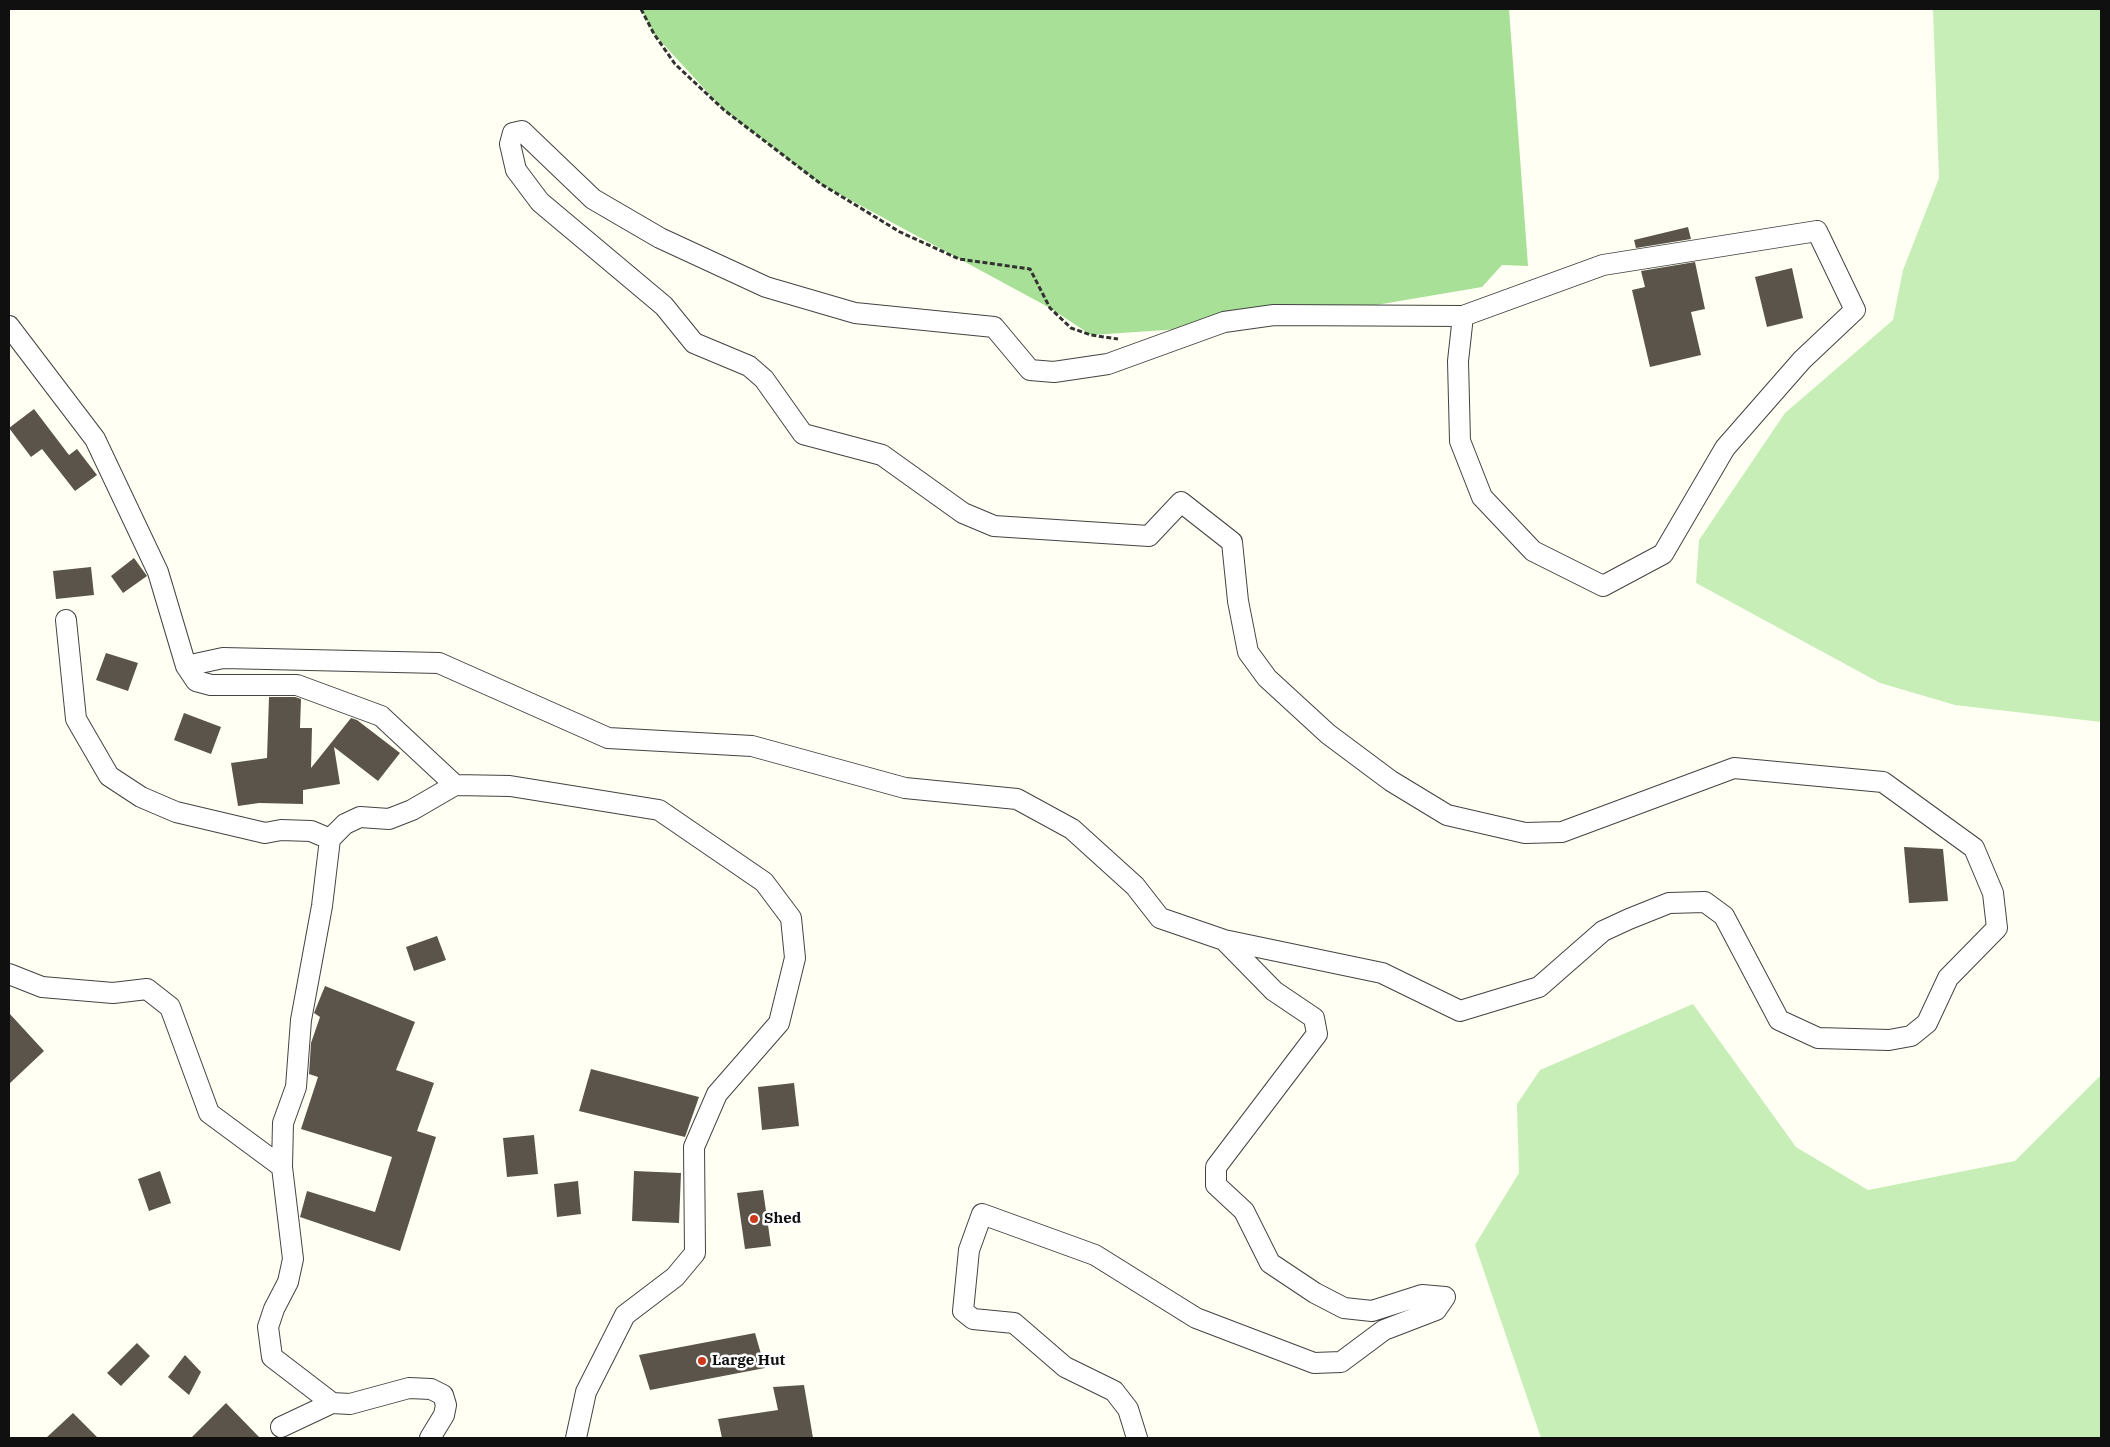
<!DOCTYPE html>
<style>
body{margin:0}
#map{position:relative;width:2110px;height:1447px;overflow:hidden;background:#fffff3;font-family:"IBM Plex Serif",serif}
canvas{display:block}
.frame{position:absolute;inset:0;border:10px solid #101010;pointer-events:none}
</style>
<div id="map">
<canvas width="2110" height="1447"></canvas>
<div class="frame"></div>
</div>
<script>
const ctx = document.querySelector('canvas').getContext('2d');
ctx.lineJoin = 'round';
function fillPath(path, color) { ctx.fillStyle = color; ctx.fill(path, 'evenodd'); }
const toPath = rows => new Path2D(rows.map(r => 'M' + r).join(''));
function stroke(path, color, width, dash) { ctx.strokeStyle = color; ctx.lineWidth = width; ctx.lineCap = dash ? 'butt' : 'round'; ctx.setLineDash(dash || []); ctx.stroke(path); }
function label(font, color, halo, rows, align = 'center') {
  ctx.font = font + ' "IBM Plex Serif",serif'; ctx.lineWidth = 5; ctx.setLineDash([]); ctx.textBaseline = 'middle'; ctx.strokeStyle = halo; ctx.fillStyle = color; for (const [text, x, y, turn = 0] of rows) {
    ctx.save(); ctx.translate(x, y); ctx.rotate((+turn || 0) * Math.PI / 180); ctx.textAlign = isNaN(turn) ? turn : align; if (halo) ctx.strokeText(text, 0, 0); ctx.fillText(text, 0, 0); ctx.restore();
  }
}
const green = toPath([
 [1933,9,2101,9,2101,722,1955,705,1880,683,1696,583,1699,540,1785,413,1893,320,1903,270,1939,178],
 [1693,1004,1796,1147,1868,1190,2015,1161,2101,1075,2101,1438,1541,1438,1475,1245,1519,1173,1517,1104,1540,1070]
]);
const forest = toPath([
 [641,9,1509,9,1528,266,1502,265,1482,287,1270,323,1091,335,1050,308,821,184,724,110,654,34]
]);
const building = toPath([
 [1688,227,1691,239,1636,248,1634,240],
 [1695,262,1705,309,1691,312,1701,355,1650,367,1632,290,1645,287,1641,271],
 [1792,268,1803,318,1767,327,1755,277],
 [34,409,69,455,77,449,97,475,75,491,42,449,31,457,9,428],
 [134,558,147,576,123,593,111,576],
 [91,567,94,595,56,599,53,571],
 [106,653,138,663,128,691,96,680],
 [269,697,295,697,301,699,300,728,312,728,311,768,351,718,357,720,400,753,378,781,334,747,340,784,303,790,303,804,259,803,238,806,231,763,267,758],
 [184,713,221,727,211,754,174,740],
 [1904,847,1943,849,1948,901,1909,903],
 [437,936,446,960,414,971,406,947],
 [325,986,415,1022,396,1070,434,1083,417,1131,436,1137,400,1251,300,1217,307,1191,375,1212,392,1157,301,1129,318,1077,309,1074,311,1043,320,1017,314,1013],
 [9,1013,44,1051,9,1084],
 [591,1069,699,1097,685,1137,579,1111],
 [794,1083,799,1126,762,1130,758,1087],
 [534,1135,538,1174,507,1177,503,1138],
 [160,1171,171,1203,149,1211,138,1179],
 [634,1171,681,1173,679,1223,632,1221],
 [578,1181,581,1214,557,1217,554,1184],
 [763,1190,771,1246,745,1249,737,1193],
 [755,1333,765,1368,650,1390,639,1355],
 [137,1343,150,1356,121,1386,107,1373],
 [185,1355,201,1372,189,1395,168,1377],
 [804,1385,813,1438,722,1438,718,1419,778,1410,773,1387],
 [226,1403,260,1438,191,1438],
 [73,1413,98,1438,46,1438]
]);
const path = toPath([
 [641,9,654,34,675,64,724,110,821,184,900,232,959,259,1030,269,1050,308,1071,328,1091,335,1118,339]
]);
const minor = toPath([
 [9,326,95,439,158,572,186,666,196,681,211,685,297,685,381,716,455,785,510,786,659,810,764,882,791,918,795,958,779,1023,717,1094,694,1147,695,1253,675,1277,625,1315,586,1392,576,1438],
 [66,620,76,719,109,776,141,797,176,812,265,833,281,830,311,831,330,839],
 [186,666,223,658,439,663,608,738,752,746,905,788,1017,799,1072,829,1135,886,1160,918,1224,940,1382,973,1460,1011,1539,987,1603,931,1629,919,1669,903,1705,902,1724,916,1779,1020,1818,1038,1889,1040,1911,1036,1927,1023,1948,978,1997,928,1993,893,1974,848,1883,782,1734,768,1562,832,1525,833,1447,815,1391,781,1328,734,1267,678,1248,652,1238,601,1232,542,1181,502,1149,536,994,526,963,513,882,455,803,434,764,379,749,366,694,343,664,306,540,202,516,170,510,144,513,133,522,131,593,199,660,238,766,287,855,313,994,327,1030,370,1054,372,1108,364,1224,322,1274,315,1463,316,1603,265,1817,231,1855,310,1802,360,1725,448,1663,554,1603,586,1533,551,1482,497,1460,441,1458,361,1463,316],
 [9,974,42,987,113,993,147,989,170,1007,209,1113,282,1167,293,1259,288,1282,274,1309,268,1327,272,1357,332,1403,281,1427],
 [282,1167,283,1123,296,1087,301,1020,322,906,330,839,345,824,360,817,389,819,412,810,455,785],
 [332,1403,350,1404,409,1388,431,1389,443,1395,446,1405,444,1415,430,1438],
 [1137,1438,1128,1409,1114,1391,1065,1367,1014,1323,973,1319,963,1311,969,1250,982,1214,1095,1255,1196,1318,1314,1363,1341,1362,1384,1330,1436,1310,1445,1297,1422,1295,1372,1311,1344,1308,1315,1293,1270,1263,1244,1211,1216,1185,1216,1167,1317,1034,1314,1018,1274,991,1224,940]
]);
const markers = [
 [754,1219,5,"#cd381b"],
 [702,1361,5,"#cd381b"]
];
const poiNames = [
 ["Shed",764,1219],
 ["Large Hut",712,1361]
];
fillPath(green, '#c8eeb8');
fillPath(forest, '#a7e096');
fillPath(building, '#5a544b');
stroke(minor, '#434343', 22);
stroke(path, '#323232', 3, [5, 2.5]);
stroke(minor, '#fff', 20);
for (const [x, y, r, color] of markers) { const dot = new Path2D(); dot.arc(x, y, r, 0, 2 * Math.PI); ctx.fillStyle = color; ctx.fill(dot); stroke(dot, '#fff', 2); }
label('bold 15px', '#101010', '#fff', poiNames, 'left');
</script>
